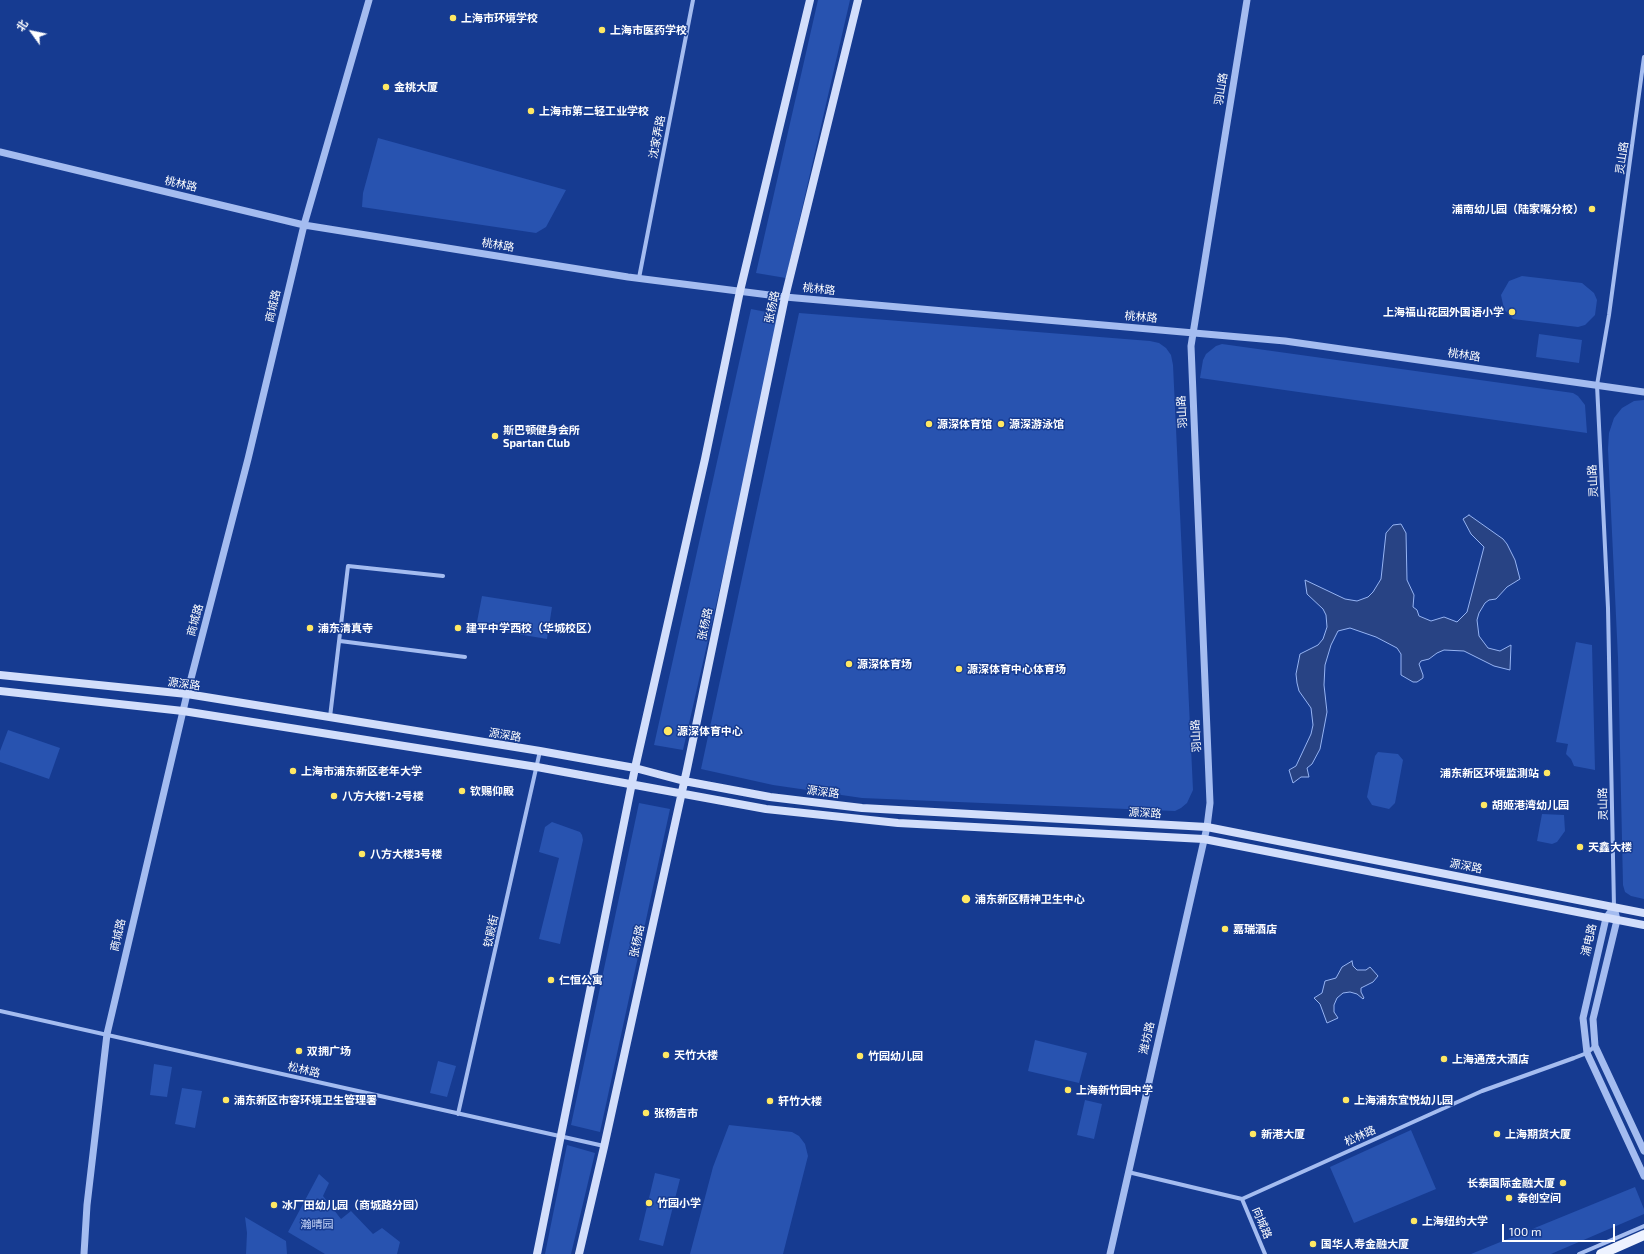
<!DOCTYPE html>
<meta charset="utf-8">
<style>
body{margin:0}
#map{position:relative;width:1644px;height:1254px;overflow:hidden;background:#163b91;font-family:"Exo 2","Noto Sans SC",sans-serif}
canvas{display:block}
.north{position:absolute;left:12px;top:12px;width:40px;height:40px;-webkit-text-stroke:3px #163b91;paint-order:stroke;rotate:303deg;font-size:11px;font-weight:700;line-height:16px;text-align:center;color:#fff}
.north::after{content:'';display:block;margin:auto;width:14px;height:18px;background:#fff;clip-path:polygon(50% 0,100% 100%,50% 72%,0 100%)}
.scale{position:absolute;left:1502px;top:1224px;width:113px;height:18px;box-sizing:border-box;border:2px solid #fff;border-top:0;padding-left:5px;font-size:12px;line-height:14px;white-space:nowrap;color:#fff;-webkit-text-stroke:3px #163b91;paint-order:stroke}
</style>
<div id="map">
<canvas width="1644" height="1254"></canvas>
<div class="north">北</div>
<div class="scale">100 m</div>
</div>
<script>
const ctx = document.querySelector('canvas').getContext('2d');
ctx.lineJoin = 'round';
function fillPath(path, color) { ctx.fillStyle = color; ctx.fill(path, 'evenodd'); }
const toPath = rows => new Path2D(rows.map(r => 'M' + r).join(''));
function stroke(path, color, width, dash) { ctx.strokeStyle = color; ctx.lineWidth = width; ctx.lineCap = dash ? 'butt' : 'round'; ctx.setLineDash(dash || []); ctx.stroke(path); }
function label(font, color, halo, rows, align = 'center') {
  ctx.font = font + ' "Exo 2","Noto Sans SC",sans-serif'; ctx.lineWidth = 3; ctx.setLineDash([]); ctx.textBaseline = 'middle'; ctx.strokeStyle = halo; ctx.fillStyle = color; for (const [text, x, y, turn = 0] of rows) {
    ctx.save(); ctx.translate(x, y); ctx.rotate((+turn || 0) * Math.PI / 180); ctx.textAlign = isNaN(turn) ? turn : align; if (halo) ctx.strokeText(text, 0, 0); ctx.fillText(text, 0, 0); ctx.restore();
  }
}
const green = toPath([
 [818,0,850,0,786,278,756,273],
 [378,138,566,190,546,227,536,233,362,207,363,193],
 [1522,276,1582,283,1594,293,1597,300,1595,315,1585,325,1578,327,1513,319,1504,309,1501,295,1509,281],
 [751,309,782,315,683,750,654,745],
 [799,313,1150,341,1159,343,1166,348,1171,355,1173,365,1193,790,1187,803,1181,808,1175,811,862,798,773,785,701,769],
 [1539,334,1582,340,1579,363,1536,357],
 [1222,344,1573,393,1578,396,1585,405,1587,433,1200,378,1203,360,1206,354,1216,346],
 [1644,400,1644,899,1631,896,1625,892,1623,885,1618,658,1608,449,1609,433,1614,418,1622,408,1634,401],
 [482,596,552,607,547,639,476,627],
 [1576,642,1592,645,1595,770,1574,766,1571,759,1566,754,1568,744,1556,742],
 [8,730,60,748,49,779,0,762,0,751],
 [1378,752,1398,754,1403,760,1395,803,1389,809,1372,805,1367,797,1375,756],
 [639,803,670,809,600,1132,571,1125],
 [1542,814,1564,815,1565,831,1557,842,1552,844,1537,841],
 [552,822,580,832,582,835,583,840,560,944,539,939,559,858,539,852,545,827],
 [1035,1040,1087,1053,1079,1083,1028,1071],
 [438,1061,456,1066,447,1097,430,1093],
 [154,1064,172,1067,167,1097,150,1095],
 [182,1088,202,1091,195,1128,175,1124],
 [1085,1100,1102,1104,1094,1139,1077,1135],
 [729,1125,792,1132,799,1136,805,1144,808,1156,783,1254,690,1254,713,1167],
 [1411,1130,1436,1189,1354,1223,1330,1167],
 [567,1145,595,1153,571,1254,545,1254],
 [655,1173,680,1179,663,1246,639,1240],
 [319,1174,329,1183,323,1196,341,1219,351,1211,373,1234,382,1228,400,1242,397,1254,325,1254,288,1232],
 [1635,1187,1644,1209,1644,1214,1551,1254,1471,1254],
 [245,1217,286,1241,287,1254,246,1254,247,1233]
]);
const water = toPath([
 [1469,515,1503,539,1507,544,1515,560,1520,579,1507,587,1496,599,1489,600,1485,603,1479,613,1477,620,1479,636,1488,648,1500,651,1511,645,1510,670,1494,666,1464,651,1444,650,1437,653,1429,659,1421,661,1419,664,1423,675,1423,678,1417,682,1413,682,1401,675,1401,654,1397,648,1376,637,1350,628,1338,631,1331,645,1325,665,1324,685,1327,712,1320,749,1312,764,1307,768,1309,777,1301,777,1293,783,1289,770,1296,766,1311,734,1313,725,1311,708,1299,691,1297,683,1296,674,1300,654,1318,645,1323,639,1327,627,1326,615,1323,609,1307,594,1305,580,1345,599,1357,601,1368,597,1373,592,1381,579,1386,533,1393,525,1401,524,1406,533,1407,580,1414,595,1413,607,1417,610,1419,616,1431,621,1444,617,1457,622,1467,612,1484,547,1471,534,1463,519,1469,515],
 [1352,961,1353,966,1357,970,1366,970,1370,967,1378,976,1373,982,1361,988,1361,992,1364,998,1363,999,1357,994,1350,992,1343,993,1337,998,1334,1005,1334,1012,1338,1018,1327,1023,1320,1004,1314,998,1322,993,1325,981,1336,978,1342,967,1352,961]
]);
const minor = toPath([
 [639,278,693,0],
 [340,641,465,657],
 [330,717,348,566,443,576],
 [1614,907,1608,608,1597,385,1609,315,1644,57],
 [0,1011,604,1146],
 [458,1114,540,751],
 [1128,1172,1242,1199,1482,1091,1574,1058,1587,1053,1595,1046],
 [1242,1199,1265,1254],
 [1579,1254,1644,1226]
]);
const tertiary = toPath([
 [0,152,304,225,628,277,785,297,1285,341,1644,392],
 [1614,907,1606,918,1583,1018,1587,1053,1644,1176],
 [1614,907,1617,920,1593,1019,1595,1046,1644,1151],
 [84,1254,87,1205,107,1034,187,694,248,459,304,225,369,0],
 [1110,1254,1207,827,1210,803,1191,346,1247,0]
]);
const secondary = toPath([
 [0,675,187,694,540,751,635,768,684,781,770,797,862,808,1207,827,1644,913],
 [0,691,183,711,537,767,766,809,898,823,1204,839,1644,925],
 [537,1254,635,768,705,459,740,291,810,0],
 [579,1254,604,1147,687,769,785,297,858,0]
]);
const primary = toPath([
 [1601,1254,1644,1235]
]);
const markers = [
 [453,18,4,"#ffe863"],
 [602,30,4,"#ffe863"],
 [386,87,4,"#ffe863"],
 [531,111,4,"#ffe863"],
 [1592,209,4,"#ffe863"],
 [1512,312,4,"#ffe863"],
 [929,424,4,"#ffe863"],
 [1001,424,4,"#ffe863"],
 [495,436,4,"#ffe863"],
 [310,628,4,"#ffe863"],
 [458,628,4,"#ffe863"],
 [849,664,4,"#ffe863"],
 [959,669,4,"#ffe863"],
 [668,731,5,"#ffe863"],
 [293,771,4,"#ffe863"],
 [1547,773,4,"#ffe863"],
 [462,791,4,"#ffe863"],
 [334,796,4,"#ffe863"],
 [1484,805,4,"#ffe863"],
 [1580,847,4,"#ffe863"],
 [362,854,4,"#ffe863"],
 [966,899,5,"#ffe863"],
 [1225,929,4,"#ffe863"],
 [551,980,4,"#ffe863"],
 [299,1051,4,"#ffe863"],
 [666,1055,4,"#ffe863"],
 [860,1056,4,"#ffe863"],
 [1444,1059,4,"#ffe863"],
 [1068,1090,4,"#ffe863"],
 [226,1100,4,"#ffe863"],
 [1346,1100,4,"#ffe863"],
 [770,1101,4,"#ffe863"],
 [646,1113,4,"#ffe863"],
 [1253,1134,4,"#ffe863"],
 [1497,1134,4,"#ffe863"],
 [1563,1183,4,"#ffe863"],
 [1509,1198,4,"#ffe863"],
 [649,1203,4,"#ffe863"],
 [274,1205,4,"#ffe863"],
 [1414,1221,4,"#ffe863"],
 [1313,1244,4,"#ffe863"]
];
const poiNames = [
 ["上海市环境学校",461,18],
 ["上海市医药学校",610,30],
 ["金桃大厦",394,87],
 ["上海市第二轻工业学校",539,111],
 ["浦南幼儿园（陆家嘴分校）",1584,209,"right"],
 ["上海福山花园外国语小学",1504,312,"right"],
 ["源深体育馆",937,424],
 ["源深游泳馆",1009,424],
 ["斯巴顿健身会所",503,430],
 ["Spartan Club",503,443],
 ["浦东清真寺",318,628],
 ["建平中学西校（华城校区）",466,628],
 ["源深体育场",857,664],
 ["源深体育中心体育场",967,669],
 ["源深体育中心",677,731],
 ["上海市浦东新区老年大学",301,771],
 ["浦东新区环境监测站",1539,773,"right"],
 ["钦赐仰殿",470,791],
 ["八方大楼1-2号楼",342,796],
 ["胡姬港湾幼儿园",1492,805],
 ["天鑫大楼",1588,847],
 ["八方大楼3号楼",370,854],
 ["浦东新区精神卫生中心",975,899],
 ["嘉瑞酒店",1233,929],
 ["仁恒公寓",559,980],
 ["双拥广场",307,1051],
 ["天竹大楼",674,1055],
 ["竹园幼儿园",868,1056],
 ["上海通茂大酒店",1452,1059],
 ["上海新竹园中学",1076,1090],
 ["浦东新区市容环境卫生管理署",234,1100],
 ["上海浦东宜悦幼儿园",1354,1100],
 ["轩竹大楼",778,1101],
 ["张杨吉市",654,1113],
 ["新港大厦",1261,1134],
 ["上海期货大厦",1505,1134],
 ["长泰国际金融大厦",1555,1183,"right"],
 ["泰创空间",1517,1198],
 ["竹园小学",657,1203],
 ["冰厂田幼儿园（商城路分园）",282,1205],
 ["上海纽约大学",1422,1221],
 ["国华人寿金融大厦",1321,1244]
];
const streetNames = [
 ["羽山路",1221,89,-81],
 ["沈家弄路",657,137,-79],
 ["灵山路",1622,158,-82],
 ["桃林路",181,184,13],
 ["桃林路",498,245,9],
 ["桃林路",819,289,6],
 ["商城路",273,306,-77],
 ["张杨路",772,307,-78],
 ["桃林路",1141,317,5],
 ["桃林路",1464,355,8],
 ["羽山路",1182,412,-93],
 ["灵山路",1593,481,-93],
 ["商城路",195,620,-75],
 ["张杨路",705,624,-78],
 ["源深路",184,684,7],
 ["源深路",505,735,9],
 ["羽山路",1196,736,-93],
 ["源深路",823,792,7],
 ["灵山路",1603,804,-91],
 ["源深路",1145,813,3],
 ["源深路",1466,866,11],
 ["钦殿街",491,931,-78],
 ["商城路",118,935,-77],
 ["浦电路",1589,940,-77],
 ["张杨路",637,941,-78],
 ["潍坊路",1147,1038,-77],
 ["松林路",304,1070,13],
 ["松林路",1360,1136,-24],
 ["向城路",1262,1223,67]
];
const parkNames = [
 ["瀚晴园",317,1224]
];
fillPath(green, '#2853b0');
fillPath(water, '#284384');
stroke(water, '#96b4f3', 1);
stroke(minor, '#a4bcf0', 4);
stroke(tertiary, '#a4bcf0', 7);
stroke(secondary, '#d2defb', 8);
stroke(primary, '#edf2ff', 10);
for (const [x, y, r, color] of markers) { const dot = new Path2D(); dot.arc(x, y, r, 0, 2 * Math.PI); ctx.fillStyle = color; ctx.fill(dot); stroke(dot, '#163b91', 1.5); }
label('bold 11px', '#fff', '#163b91', poiNames, 'left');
label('11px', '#fff', '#163b91', streetNames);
label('11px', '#cbdafc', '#163b91', parkNames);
</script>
